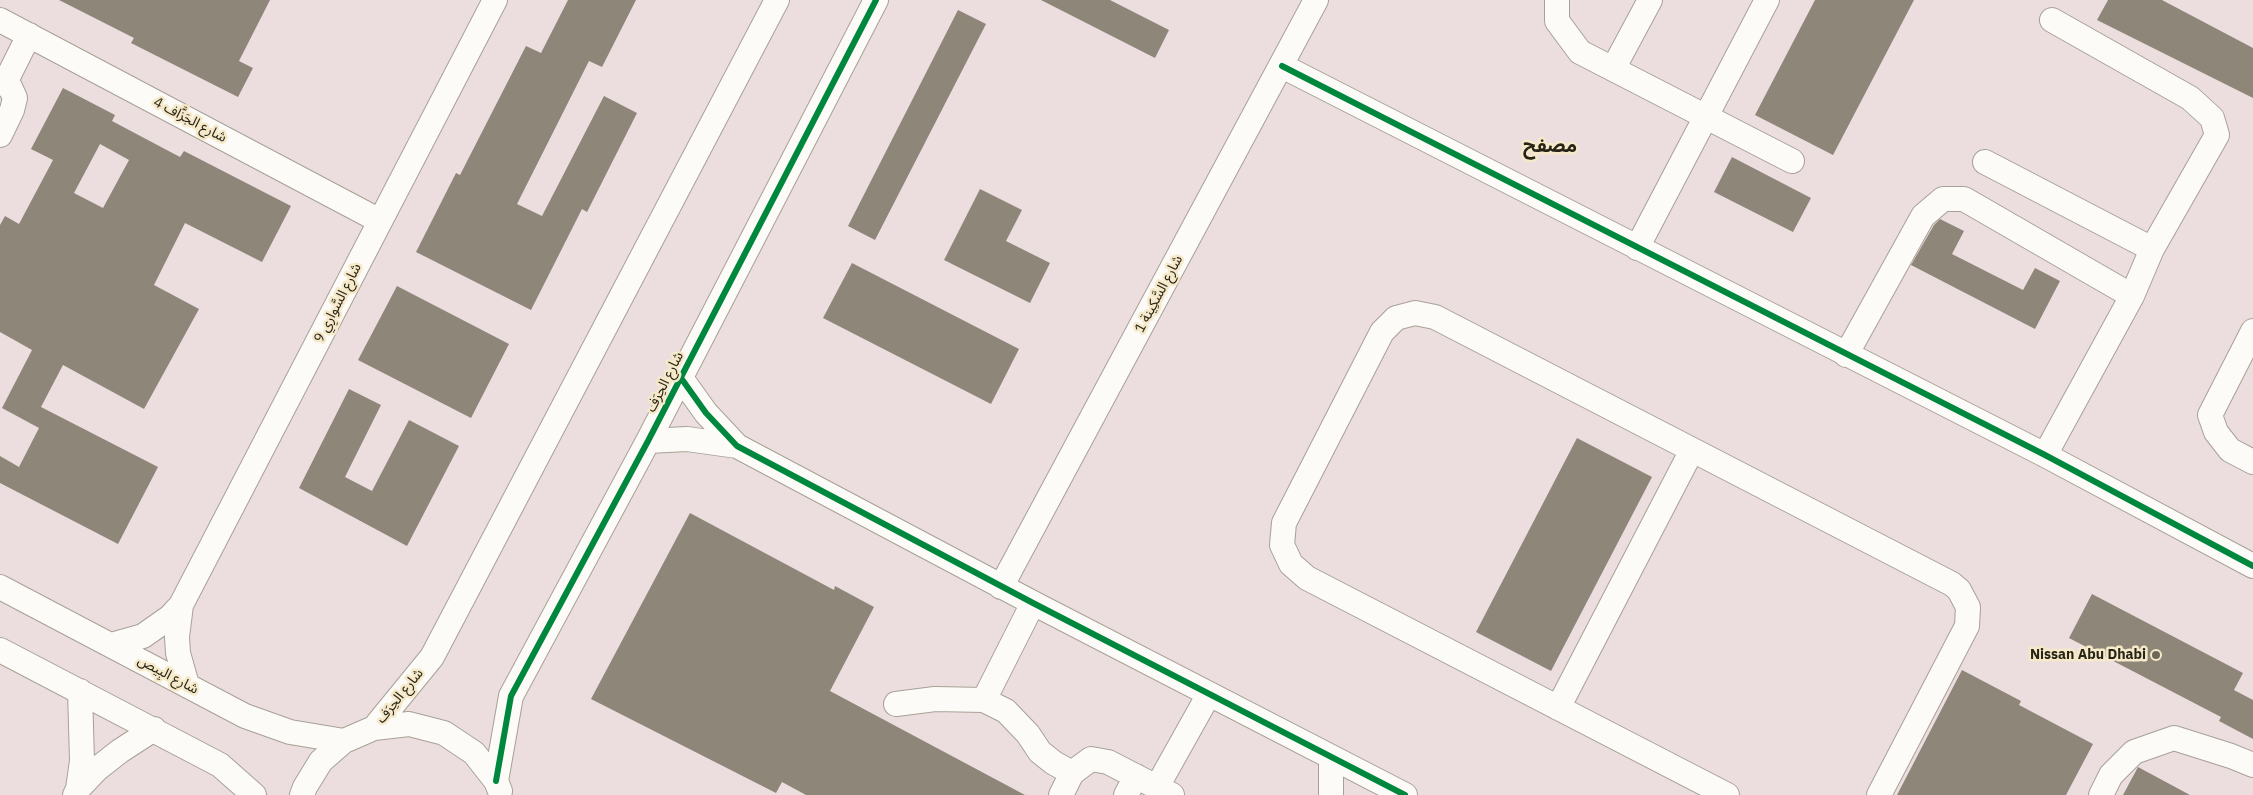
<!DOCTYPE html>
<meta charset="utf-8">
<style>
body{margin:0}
canvas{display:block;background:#ebe4d3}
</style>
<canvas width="2253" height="795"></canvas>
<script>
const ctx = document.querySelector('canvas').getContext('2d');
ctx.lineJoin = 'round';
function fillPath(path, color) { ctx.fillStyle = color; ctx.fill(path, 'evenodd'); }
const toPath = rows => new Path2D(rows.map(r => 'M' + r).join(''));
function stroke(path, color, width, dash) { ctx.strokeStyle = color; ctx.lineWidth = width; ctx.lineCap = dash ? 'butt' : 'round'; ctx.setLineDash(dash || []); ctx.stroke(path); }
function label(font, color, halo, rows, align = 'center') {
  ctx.font = font + ' "IBM Plex Sans","Noto Sans Arabic",sans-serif'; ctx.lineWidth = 5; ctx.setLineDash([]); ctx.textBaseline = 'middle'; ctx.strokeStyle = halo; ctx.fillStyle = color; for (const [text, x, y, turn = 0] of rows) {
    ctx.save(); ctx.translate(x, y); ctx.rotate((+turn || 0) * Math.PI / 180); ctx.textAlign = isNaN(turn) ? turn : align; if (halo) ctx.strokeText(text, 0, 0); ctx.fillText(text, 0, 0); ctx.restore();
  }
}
const industrial = toPath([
 [0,0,2253,0,2253,795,0,795]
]);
const building = toPath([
 [59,0,270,0,239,61,253,68,238,97,131,43,134,38],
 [568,0,636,0,602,67,589,61,517,204,542,216,604,96,637,113,587,212,582,209,531,310,416,252,456,173,460,175,526,46,541,53],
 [1041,0,1110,0,1169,30,1155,58],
 [1815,0,1914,0,1833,155,1755,115],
 [2108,0,2162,0,2253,48,2253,98,2097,20],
 [958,10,986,24,875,240,848,226],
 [63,88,115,115,112,121,180,157,184,151,291,206,262,262,185,223,154,285,199,309,144,409,63,365,41,407,158,467,118,544,0,483,0,456,19,467,39,428,2,408,32,350,0,332,0,225,5,216,19,224,53,160,31,149],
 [100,144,129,160,103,208,74,193],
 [1732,157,1811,198,1793,232,1714,192],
 [980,189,1022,210,1006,241,1050,263,1030,303,944,260],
 [1940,219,1964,231,1952,254,2023,290,2035,268,2060,281,2035,329,1911,265,1934,225],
 [852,263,1019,349,991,404,823,318],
 [397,286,509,344,471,418,358,360],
 [349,389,381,405,345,477,372,491,409,420,459,446,407,546,299,488],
 [1577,438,1652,477,1551,671,1476,632],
 [690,513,834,590,835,586,874,607,830,691,1025,795,806,795,782,782,776,793,591,699],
 [2092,594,2243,673,2234,690,2253,700,2253,739,2219,721,2221,717,2069,638],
 [1962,670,2021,701,2019,705,2093,744,2066,795,1897,795],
 [2138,767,2190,795,2123,795]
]);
const minor = toPath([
 [1557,0,1557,21,1580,52,1792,161],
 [0,20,380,221],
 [1282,66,2045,455,2253,566],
 [1613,69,1650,0],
 [0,82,10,87,15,98,12,110,0,135],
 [5,83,29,35],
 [1985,162,2152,249],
 [1637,248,1767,0],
 [2253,331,2210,415,2216,432,2230,450,2253,462],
 [1846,355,1923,216,1943,199,1964,199,2132,296],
 [681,378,706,413,737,446,1033,603,1405,795],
 [648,441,687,439,737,446],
 [2045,455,2132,296,2152,249,2217,135,2212,118,2190,98,2052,20],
 [0,587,245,716,290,732,344,741],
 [1001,587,1316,0],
 [181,605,177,637,178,653,187,685],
 [111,645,143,636,170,617,181,605,495,0],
 [0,650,220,765,254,795],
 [984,700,1033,603],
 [896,704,935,699,984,700,1006,711,1028,734,1040,752,1054,763,1072,773],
 [1558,708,1692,450],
 [374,728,432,657,777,0],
 [496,781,511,696,648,441,876,0],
 [1157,787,1209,694],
 [78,789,82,761,80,691],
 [75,795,78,789,97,769,120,751,154,729],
 [302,795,305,787,321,761,344,741,374,728,409,724,444,733,474,753,496,781,500,791],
 [1061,795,1072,773,1091,759,1108,762,1172,795],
 [1126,795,1136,776],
 [1331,795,1331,757],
 [1727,795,1307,578,1291,564,1282,545,1284,523,1382,332,1396,318,1415,313,1435,317,1952,584,1959,590,1968,607,1967,626,1879,795],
 [2101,795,2111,775,2134,752,2174,738,2231,756,2253,765]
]);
const cycleway = toPath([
 [1282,66,2045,455,2253,566],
 [681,378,706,413,737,446,1033,603,1405,795],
 [496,781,511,696,648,441,876,0]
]);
const markers = [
 [2156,655,5,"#6c6759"]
];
const streetNames = [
 ["شارع الجَزَّاف 4",190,120,28],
 ["شارع السَّكِينة 1",1159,294,-62],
 ["شارع السَّوارِي 9",338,303,-63],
 ["شارع الحِرَف",665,382,-63],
 ["شارع البِيص",168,675,28],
 ["شارع الحِرَف",400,696,-51]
];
const poiNames = [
 ["Nissan Abu Dhabi",2146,655]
];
const districtNames = [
 ["مصفح",1550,147]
];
fillPath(industrial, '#ecdedf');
fillPath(building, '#8f867a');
stroke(minor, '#a7a195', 26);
stroke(minor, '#fcfbf8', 24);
stroke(cycleway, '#00873e', 6);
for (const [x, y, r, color] of markers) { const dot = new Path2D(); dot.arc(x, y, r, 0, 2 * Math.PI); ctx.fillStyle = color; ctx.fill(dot); stroke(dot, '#f5e9c9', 2); }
label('14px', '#282317', '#f5e9c9', streetNames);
label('bold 14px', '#282317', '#f5e9c9', poiNames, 'right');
label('bold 19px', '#282317', '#f5e9c9', districtNames);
</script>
